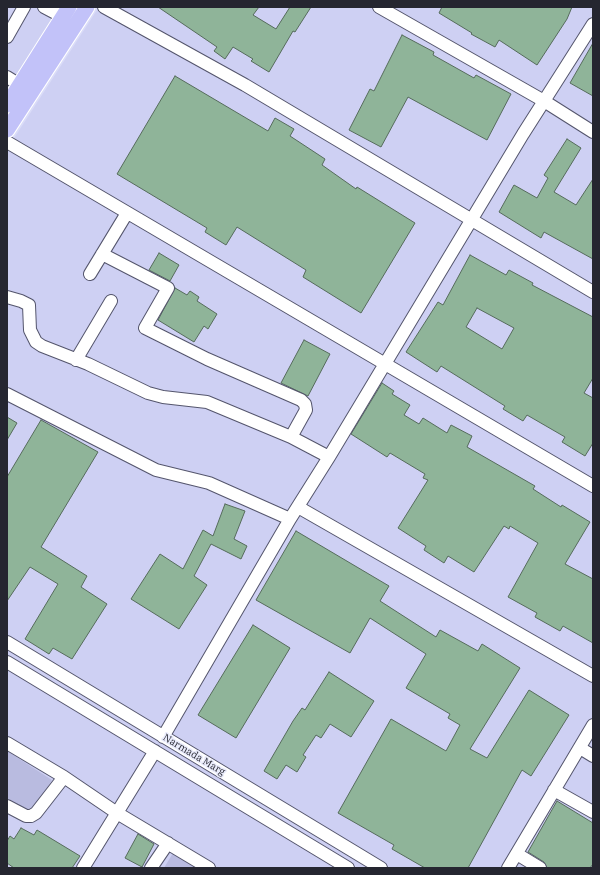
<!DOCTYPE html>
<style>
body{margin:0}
#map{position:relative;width:600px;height:875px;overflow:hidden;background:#dadcf8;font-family:"IBM Plex Serif",serif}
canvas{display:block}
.frame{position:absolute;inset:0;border:8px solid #252630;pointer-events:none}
</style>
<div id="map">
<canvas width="600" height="875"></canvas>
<div class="frame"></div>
</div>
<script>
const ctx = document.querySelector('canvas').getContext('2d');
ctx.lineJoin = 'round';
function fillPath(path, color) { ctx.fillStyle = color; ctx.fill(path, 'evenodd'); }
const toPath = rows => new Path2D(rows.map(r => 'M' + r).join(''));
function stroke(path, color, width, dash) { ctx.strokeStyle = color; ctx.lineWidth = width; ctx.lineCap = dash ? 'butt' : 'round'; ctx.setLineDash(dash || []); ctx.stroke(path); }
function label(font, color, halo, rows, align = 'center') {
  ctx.font = font + ' "IBM Plex Serif",serif'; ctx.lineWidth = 3; ctx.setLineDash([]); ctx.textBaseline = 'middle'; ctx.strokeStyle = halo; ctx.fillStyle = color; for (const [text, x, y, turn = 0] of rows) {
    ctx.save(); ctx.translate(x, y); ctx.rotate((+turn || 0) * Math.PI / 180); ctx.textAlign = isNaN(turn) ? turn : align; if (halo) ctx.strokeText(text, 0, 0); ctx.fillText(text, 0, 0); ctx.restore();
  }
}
const built = toPath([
 [7,7,62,7,7,93],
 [99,7,593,7,593,868,7,868,7,149]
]);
const green = toPath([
 [7,751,52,780,31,814,7,798],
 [173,853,197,868,164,868]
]);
const building = toPath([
 [158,7,259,7,253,15,276,29,290,7,311,7,295,32,293,31,269,72,251,61,253,59,233,47,225,59,214,51,217,47,158,7],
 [442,7,572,7,567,19,537,65,499,40,495,47,471,34,472,33,439,13,442,7],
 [402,35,434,52,433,55,474,78,476,75,511,94,487,140,408,97,381,147,349,130,370,89,374,91,402,35],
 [593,43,593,96,570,83,593,43],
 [175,76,268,131,275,118,294,129,290,136,325,159,322,165,356,189,357,187,415,223,361,313,303,277,306,270,237,227,226,245,205,232,207,228,117,174,175,76],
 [567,139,581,148,554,192,576,205,593,179,593,259,544,232,541,238,499,212,514,185,537,198,548,178,544,175,567,139],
 [159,253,179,265,170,281,149,270,159,253],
 [470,255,506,275,509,270,533,283,532,285,593,317,593,378,584,393,593,398,593,443,585,456,562,442,565,437,527,415,523,421,503,409,505,406,441,366,437,372,406,352,438,302,443,305,470,255],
 [477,308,514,328,502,349,466,327,477,308],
 [175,288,187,295,190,291,199,297,197,301,217,314,208,329,204,326,194,342,158,320,175,288],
 [304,340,330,354,308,396,281,383,304,340],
 [382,383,394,391,392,394,410,405,404,415,419,424,423,418,447,433,451,425,472,436,467,447,535,486,533,489,561,507,562,505,590,522,565,564,593,579,593,643,563,626,560,631,535,617,537,613,508,597,538,543,510,526,509,529,504,526,474,572,448,556,444,563,424,550,426,546,398,528,428,480,423,478,425,474,390,453,387,457,351,434,382,383],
 [7,417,17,423,7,440,7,417],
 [41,420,98,452,41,547,87,576,81,587,107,604,72,659,53,648,49,654,25,639,58,584,30,567,7,601,7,477,41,420],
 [225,504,245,511,234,539,247,546,241,559,211,544,194,576,207,585,179,629,131,599,160,554,183,569,203,530,213,536,225,504],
 [296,531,389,586,380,601,436,637,440,630,478,651,482,644,520,668,470,749,487,758,529,690,569,715,531,776,522,770,468,868,425,868,392,849,394,845,338,813,391,719,446,751,460,725,448,718,450,714,406,688,426,654,370,618,350,653,256,600,296,531],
 [253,625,290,648,236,738,198,715,253,625],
 [329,672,374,701,351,737,330,724,321,738,316,735,303,755,306,757,297,772,286,765,277,779,264,771,293,721,302,708,305,710,329,672],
 [557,801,593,823,593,864,590,868,547,868,544,862,528,852,557,801],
 [21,828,34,835,37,830,80,856,72,868,14,868,7,863,7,841,10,836,14,839,21,828],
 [138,834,154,844,142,867,125,858,138,834]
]);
const minor = toPath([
 [44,7,63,17],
 [104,7,245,85,593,292],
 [379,7,544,101,593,132],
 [7,37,24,7],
 [7,77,20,85],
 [7,142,593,486],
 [102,254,168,288,145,328,207,359,301,400,305,404,306,410,291,437],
 [90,274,127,213],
 [7,297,21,301,29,305,30,330,36,342,42,346,88,364,148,393,163,397,207,402,291,437,329,457],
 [76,360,111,301],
 [7,394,156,470,209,483,290,519],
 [298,507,593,676],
 [7,642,381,868],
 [7,662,348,868],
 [163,737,290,519,329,457,523,134,593,24],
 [7,743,64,777,117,813,209,868],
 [580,748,593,756],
 [554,790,593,812],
 [7,806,26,816,31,816,36,813,64,777],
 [517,854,540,868],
 [83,868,155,751],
 [151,868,168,843],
 [508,868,593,725]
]);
const major = toPath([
 [7,105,69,7],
 [7,130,87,7]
]);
const streetNames = [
 ["Narmada Marg",194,755,31]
];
fillPath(built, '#ced0f3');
fillPath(green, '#b9bbe0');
fillPath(building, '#8fb499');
stroke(building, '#566c5c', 1);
stroke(minor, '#54556c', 14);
stroke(major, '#fff', 17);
stroke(minor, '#fff', 12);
stroke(major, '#c2c2f9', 15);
label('10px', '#252630', '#e9ebfb', streetNames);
</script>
